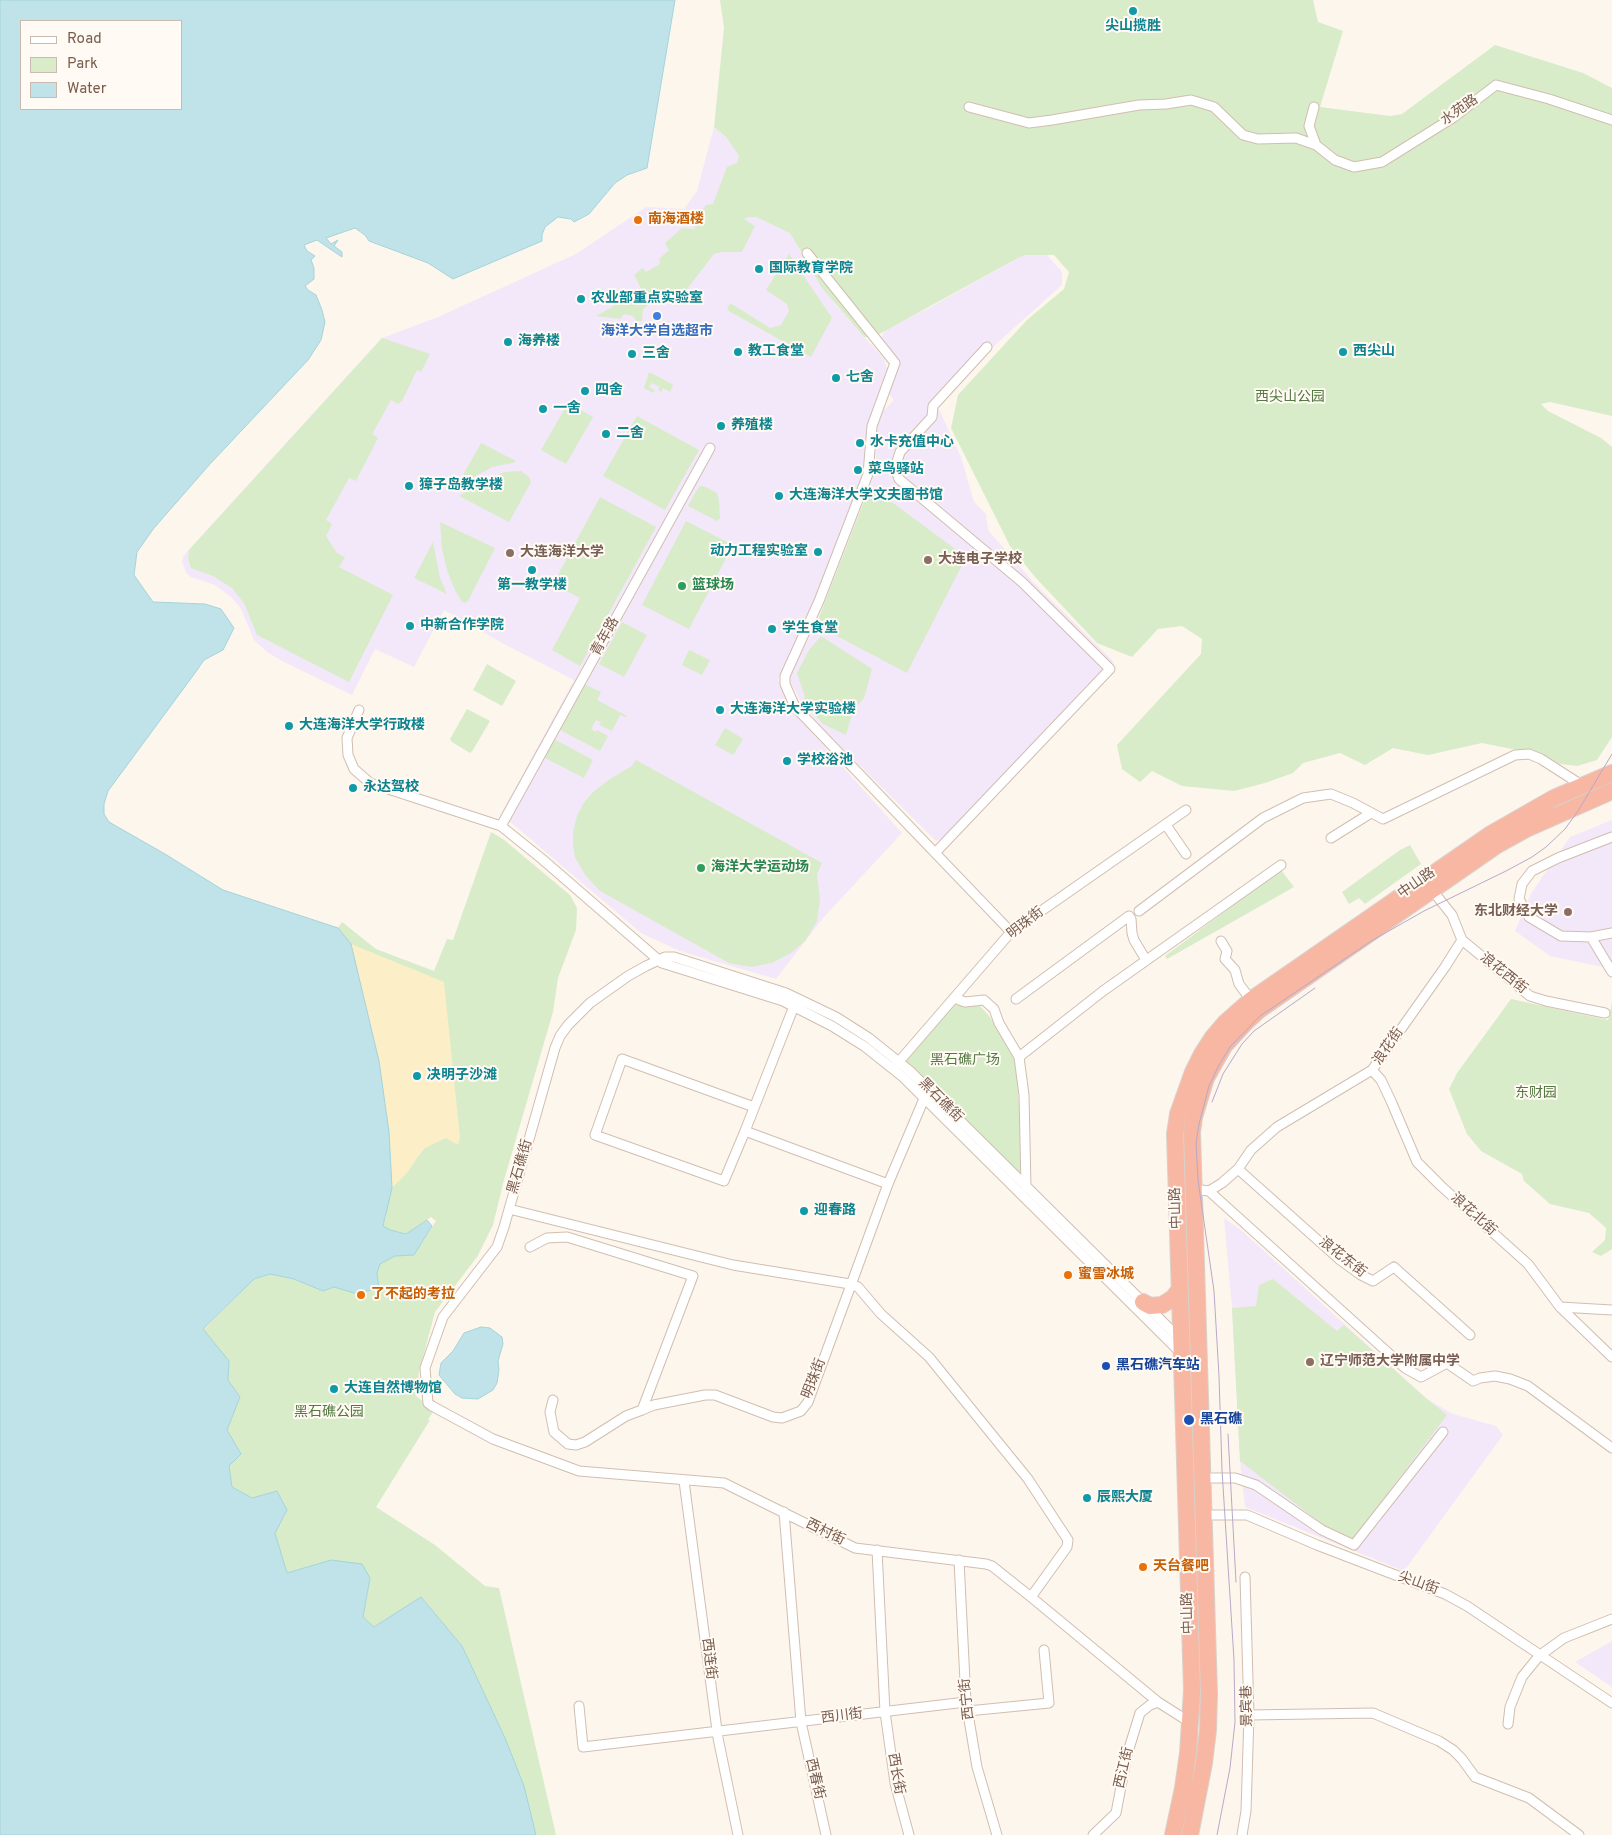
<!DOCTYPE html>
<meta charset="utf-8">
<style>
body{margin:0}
#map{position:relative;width:1612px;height:1835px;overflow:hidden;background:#fdf6ec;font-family:Overpass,sans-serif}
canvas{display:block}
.legend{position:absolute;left:20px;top:20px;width:162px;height:90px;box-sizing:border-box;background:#fffaf3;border:1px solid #cabbb1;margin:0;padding:6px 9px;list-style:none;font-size:15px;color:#7a5c4d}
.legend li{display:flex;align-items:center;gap:10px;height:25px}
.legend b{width:25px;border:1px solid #cabbb1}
</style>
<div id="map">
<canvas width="1612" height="1835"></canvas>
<ul class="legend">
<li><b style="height:6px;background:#fff"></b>Road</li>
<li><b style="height:14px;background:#d8ecc9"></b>Park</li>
<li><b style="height:14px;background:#bfe3e8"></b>Water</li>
</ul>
</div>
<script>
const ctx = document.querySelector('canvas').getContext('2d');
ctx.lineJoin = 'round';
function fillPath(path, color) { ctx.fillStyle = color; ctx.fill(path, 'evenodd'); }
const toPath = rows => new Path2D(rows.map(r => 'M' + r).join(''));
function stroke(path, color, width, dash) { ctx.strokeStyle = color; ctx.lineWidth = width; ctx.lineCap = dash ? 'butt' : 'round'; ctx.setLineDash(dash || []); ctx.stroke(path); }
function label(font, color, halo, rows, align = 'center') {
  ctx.font = font + ' Overpass,"Noto Sans SC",sans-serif'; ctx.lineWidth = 4; ctx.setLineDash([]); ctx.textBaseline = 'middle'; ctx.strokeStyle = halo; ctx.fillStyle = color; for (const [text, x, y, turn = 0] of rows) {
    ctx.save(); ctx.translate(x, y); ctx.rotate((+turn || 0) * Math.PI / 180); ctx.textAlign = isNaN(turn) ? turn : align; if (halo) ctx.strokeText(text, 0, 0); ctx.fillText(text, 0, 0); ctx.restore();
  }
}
const education = toPath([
 [714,127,726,137,783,219,800,251,835,304,884,359,887,369,869,430,865,471,845,519,815,603,778,680,792,710,902,833,824,917,776,979,680,951,641,933,501,814,574,680,504,644,444,610,414,667,375,649,352,695,284,662,267,652,254,640,241,609,232,598,215,585,191,577,186,573,182,561,184,555,382,338,438,317,576,254,646,207,684,209,697,191],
 [1025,255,1047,255,1062,272,1062,285,995,345,938,407,961,457,974,502,986,514,988,530,1034,583,1114,662,1086,686,944,838,936,841,826,732,802,704,788,677,816,625,870,486,876,463,875,428,879,415,894,400,888,393,898,358,880,340,885,330,929,308,1016,259],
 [1612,820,1612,969,1550,956,1515,931,1532,892,1570,837],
 [1224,1218,1241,1230,1427,1399,1453,1414,1496,1426,1503,1435,1404,1571,1245,1507,1240,1461,1232,1308],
 [1612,1641,1612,1687,1575,1662]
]);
const green = toPath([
 [720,0,1313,0,1318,22,1343,31,1320,107,1390,116,1402,114,1495,45,1583,73,1612,88,1612,416,1550,402,1541,404,1548,411,1601,438,1612,447,1612,737,1597,760,1577,766,1560,764,1541,755,1482,743,1428,755,1393,748,1365,765,1340,753,1303,763,1293,773,1265,783,1234,791,1182,786,1152,771,1140,782,1122,769,1117,745,1201,654,1202,639,1182,626,1158,629,1132,657,1097,643,1035,577,1010,546,951,428,958,395,1027,320,1064,289,1069,272,1054,255,1025,255,1016,259,874,337,864,337,822,288,790,233,756,217,749,217,744,219,755,226,742,252,723,252,714,254,683,294,666,291,643,309,642,321,636,321,633,316,624,314,620,319,596,316,642,290,634,275,643,268,646,272,660,264,659,259,669,250,665,243,682,228,695,229,693,222,706,205,713,204,727,167,737,163,739,156,726,137,714,127,724,28],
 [789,254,832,318,811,357,727,310,730,303,770,328,781,325,789,311,787,304,766,290],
 [382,338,430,354,421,372,417,370,402,401,398,404,391,400,372,434,378,438,356,481,349,478,326,520,332,524,326,536,337,553,345,557,339,567,393,595,349,682,257,635,244,603,232,588,213,576,191,568,188,559,189,550],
 [649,372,672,384,673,386,670,392,663,388,661,392,658,390,660,387,652,383,649,387,655,390,653,393,644,388],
 [568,403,593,417,566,464,541,450],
 [637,416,699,450,665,510,603,476],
 [481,443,516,461,513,463,492,467,476,476,454,491],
 [521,471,529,477,531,482,509,522,459,496,487,479,505,472],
 [701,486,706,487,717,493,719,501,720,518,717,521,688,506,698,488],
 [870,486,966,557,907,673,816,625],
 [600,497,656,527,580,666,552,650,580,598,553,584],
 [686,521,733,545,689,629,642,605],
 [440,522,495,548,468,601,465,603,462,602,455,590,447,570,442,549],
 [433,542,440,578,447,594,414,578],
 [622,622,647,635,624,677,599,664],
 [821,636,872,669,864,698,853,711,846,735,823,724,802,701,805,697,797,673,809,650],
 [689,650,710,660,702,675,682,665],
 [487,664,516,681,502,706,473,690],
 [584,684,601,692,597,700,627,716,626,717,620,715,612,731,599,725,601,722,596,720,591,729,596,732,597,730,608,736,600,751,560,730],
 [467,709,490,721,473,750,470,753,452,742,450,739],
 [725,728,743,739,733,755,715,745],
 [554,739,593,760,584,778,545,758],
 [636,760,822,863,817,874,820,899,817,921,806,940,791,953,772,963,751,967,729,963,600,891,585,875,575,857,573,845,573,832,577,816,583,804,592,793,610,779,632,766],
 [491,832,503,839,570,895,577,908,576,930,558,978,553,1012,504,1180,493,1225,477,1257,435,1312,419,1372,416,1396,434,1410,428,1420,430,1420,376,1507,435,1545,485,1586,499,1588,556,1835,536,1835,524,1786,505,1738,462,1646,421,1597,374,1627,363,1617,370,1578,331,1560,287,1573,275,1533,287,1510,277,1491,252,1498,232,1487,229,1466,241,1454,227,1430,240,1397,228,1380,229,1361,203,1330,254,1279,270,1274,294,1279,323,1291,334,1287,354,1293,379,1289,377,1273,380,1264,395,1256,414,1255,436,1221,431,1217,406,1234,390,1230,383,1226,386,1217,386,1206,392,1188,351,944,338,928,342,922,376,949,434,971,447,939,453,940],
 [1410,845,1421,864,1365,904,1359,898,1349,904,1342,892,1400,850],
 [1281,870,1294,887,1167,959,1165,956],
 [1511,999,1608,1020,1612,1003,1612,1249,1601,1256,1592,1252,1605,1240,1606,1228,1589,1213,1550,1204,1524,1181,1522,1174,1481,1151,1467,1134,1449,1089,1457,1073],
 [954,1005,980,1006,990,1017,1016,1061,1024,1180,904,1062],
 [1273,1279,1337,1331,1344,1325,1427,1399,1447,1415,1353,1539,1326,1527,1240,1461,1232,1308,1256,1306,1259,1285]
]);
const sand = toPath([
 [351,944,444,982,460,1138,458,1145,446,1138,425,1148,417,1158,407,1173,392,1188,389,1132,379,1061]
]);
const water = toPath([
 [0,0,675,0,647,168,627,175,615,183,589,214,574,222,571,219,558,217,545,227,542,235,542,241,453,279,428,263,369,241,365,235,355,228,326,238,331,244,338,240,334,246,342,252,342,257,317,240,304,245,307,251,315,256,311,260,314,268,314,279,305,286,308,290,316,295,322,310,325,322,321,340,308,360,210,464,154,528,137,552,134,575,153,602,205,604,221,609,234,628,223,650,204,660,195,673,108,791,104,804,104,814,109,822,165,854,223,890,338,928,351,944,379,1061,389,1132,392,1188,383,1226,390,1230,406,1234,427,1220,432,1226,414,1255,395,1256,380,1264,377,1273,379,1289,354,1293,334,1287,323,1291,294,1279,270,1274,254,1279,203,1329,229,1361,228,1380,240,1397,227,1430,241,1454,229,1466,232,1487,252,1498,277,1491,287,1510,275,1533,287,1573,331,1560,362,1564,370,1578,363,1617,374,1627,421,1597,462,1646,505,1738,524,1786,536,1835,0,1835,0,0],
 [181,21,181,109,21,109,21,21,181,21],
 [481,1327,490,1328,502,1337,503,1344,498,1361,499,1370,497,1383,493,1390,478,1399,462,1398,455,1394,439,1375,441,1363,453,1351,464,1333,481,1327]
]);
const street = toPath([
 [969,107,1029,123,1052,120,1139,105,1166,104,1191,100,1214,107,1243,135,1258,139,1296,138,1316,145,1335,160,1354,167,1382,162,1454,117,1496,85,1549,99,1612,120],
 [1314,107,1309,126,1316,145],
 [807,253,895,363,872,426,868,474,819,601,785,676,785,684,795,707,1011,932],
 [359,710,347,738,348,755,354,769,370,783,501,826,542,859,662,963,783,1001,832,1026,864,1046,903,1077,1181,1353],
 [1166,825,1186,854],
 [501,826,710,448],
 [1612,837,1558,858,1532,871,1522,884,1519,899,1529,917,1561,936,1591,937,1612,933],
 [1331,838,1371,813],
 [936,852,1110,669,1022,582,899,479,895,468,900,452,932,417,933,406,987,347],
 [1432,890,1452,915,1462,940,1530,996,1546,1001,1605,1013],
 [1139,911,1263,818,1303,798,1331,794,1353,803,1383,819,1515,755,1529,754,1541,759,1583,786],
 [1591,937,1612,972],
 [1221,941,1227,951,1225,959,1235,970,1239,984,1251,1000],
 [954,998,965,1002,984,1000,994,1009,999,1023,1019,1057,1103,991,1281,865],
 [1016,999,1129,916,1131,919,1132,933,1134,940,1146,960],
 [796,1001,745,1131,888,1184],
 [1019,1057,1024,1095,1026,1187],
 [896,1065,1011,932,1186,810],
 [1372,1070,1381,1080,1391,1101,1417,1162,1441,1186,1528,1264,1560,1307,1612,1310],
 [745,1131,724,1181,595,1135,622,1059,754,1107],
 [1238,1169,1339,1259,1361,1275,1373,1281,1394,1267,1470,1335],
 [1194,1189,1209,1191,1222,1183,1238,1169,1251,1150,1277,1127,1372,1070,1445,967,1462,940],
 [1209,1191,1405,1368,1421,1377,1447,1363,1473,1381,1480,1378,1495,1376,1510,1379,1528,1386,1612,1448],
 [509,1209,733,1265,850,1284,858,1287,881,1314,929,1357,1028,1479,1068,1540,1067,1547,1031,1597],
 [530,1247,547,1238,567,1237,693,1276,642,1410],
 [1560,1307,1612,1357],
 [1181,1340,910,1071,869,1038,836,1017,786,993,674,957,665,957,646,966,628,976,590,1003,568,1025,560,1036,555,1048,504,1227,497,1247,443,1317,425,1368,428,1403,432,1406,493,1439,579,1471,724,1483,855,1548,986,1564,992,1566,1031,1597,1158,1702,1191,1723],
 [553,1400,550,1412,554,1432,568,1444,576,1445,585,1442,626,1416,642,1410,654,1405,705,1395,715,1395,773,1417,782,1418,801,1411,808,1402,888,1184,926,1094],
 [1203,1478,1235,1478,1256,1485,1322,1530,1354,1545,1443,1432],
 [684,1481,718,1738,738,1835],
 [784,1512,801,1722,826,1835],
 [1204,1515,1247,1515,1317,1545,1445,1594,1467,1606,1612,1703],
 [877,1550,885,1712,895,1783,909,1835],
 [959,1560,966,1702,977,1767,997,1835],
 [579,1706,583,1747,966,1702],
 [968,1711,1049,1703,1044,1650],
 [1249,1715,1373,1713,1439,1741,1453,1750,1462,1759,1475,1777,1529,1798,1579,1835],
 [1508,1724,1510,1707,1522,1677,1539,1656,1564,1638,1612,1619],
 [1093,1835,1116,1813,1127,1755,1140,1713,1150,1705,1158,1702],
 [1242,1835,1246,1811,1249,1715,1245,1577]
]);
const highway = toPath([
 [1143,1302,1150,1306,1162,1305,1173,1298,1180,1289],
 [1173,1835,1183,1788,1188,1753,1192,1690,1175,1134,1178,1114,1193,1072,1202,1054,1213,1037,1225,1023,1251,1000,1491,834,1554,798,1612,773],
 [1190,1835,1204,1763,1208,1730,1209,1694,1192,1132,1194,1117,1206,1078,1224,1046,1247,1021,1259,1010,1497,845,1526,829,1612,791]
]);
const tram = toPath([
 [1212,1102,1223,1074,1242,1044,1254,1031,1315,988],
 [1228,1434,1236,1582],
 [1217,1835,1230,1768,1235,1722,1234,1660,1222,1470,1219,1376,1214,1291,1198,1180,1196,1143,1199,1124,1209,1086,1219,1065,1230,1047,1260,1016,1373,940,1424,911,1506,871,1532,857,1546,847,1565,829,1578,811,1612,754]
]);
const markers = [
 [1133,11,5,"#0f9aa8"],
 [638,220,5,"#e8710a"],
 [759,269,5,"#0f9aa8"],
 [581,299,5,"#0f9aa8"],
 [657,316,5,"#3f7fe0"],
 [508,342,5,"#0f9aa8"],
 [738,352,5,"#0f9aa8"],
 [1343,352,5,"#0f9aa8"],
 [632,354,5,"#0f9aa8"],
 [836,378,5,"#0f9aa8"],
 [585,391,5,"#0f9aa8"],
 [543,409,5,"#0f9aa8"],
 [721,426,5,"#0f9aa8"],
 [606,434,5,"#0f9aa8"],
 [860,443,5,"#0f9aa8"],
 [858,470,5,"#0f9aa8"],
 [409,486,5,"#0f9aa8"],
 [779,496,5,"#0f9aa8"],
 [818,552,5,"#0f9aa8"],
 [510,553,5,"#8d6e63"],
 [928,560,5,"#8d6e63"],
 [532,570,5,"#0f9aa8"],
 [682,586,5,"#2e9e5b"],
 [410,626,5,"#0f9aa8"],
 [772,629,5,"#0f9aa8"],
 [720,710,5,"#0f9aa8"],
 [289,726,5,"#0f9aa8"],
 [787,761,5,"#0f9aa8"],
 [353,788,5,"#0f9aa8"],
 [701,868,5,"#2e9e5b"],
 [1568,912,5,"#8d6e63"],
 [417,1076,5,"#0f9aa8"],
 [804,1211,5,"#0f9aa8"],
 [1068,1275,5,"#e8710a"],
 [361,1295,5,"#e8710a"],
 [1310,1362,5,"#8d6e63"],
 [1106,1366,5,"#1a4fb4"],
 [334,1389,5,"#0f9aa8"],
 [1189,1420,6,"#1a4fb4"],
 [1087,1498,5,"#0f9aa8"],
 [1143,1567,5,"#e8710a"]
];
const cultureNames = [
 ["尖山揽胜",1133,27,"center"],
 ["国际教育学院",769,269],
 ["农业部重点实验室",591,299],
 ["海养楼",518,342],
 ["教工食堂",748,352],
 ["西尖山",1353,352],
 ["三舍",642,354],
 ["七舍",846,378],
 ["四舍",595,391],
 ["一舍",553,409],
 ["养殖楼",731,426],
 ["二舍",616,434],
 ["水卡充值中心",870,443],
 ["菜鸟驿站",868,470],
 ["獐子岛教学楼",419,486],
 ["大连海洋大学文夫图书馆",789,496],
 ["动力工程实验室",808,552,"right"],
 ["第一教学楼",532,586,"center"],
 ["中新合作学院",420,626],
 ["学生食堂",782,629],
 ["大连海洋大学实验楼",730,710],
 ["大连海洋大学行政楼",299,726],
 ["学校浴池",797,761],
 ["永达驾校",363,788],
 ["决明子沙滩",427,1076],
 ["迎春路",814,1211],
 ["大连自然博物馆",344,1389],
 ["辰熙大厦",1097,1498]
];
const streetNames = [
 ["水苑路",1460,111,-35],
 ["青年路",606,637,-61],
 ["中山路",1417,884,-35],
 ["明珠街",1026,924,-38],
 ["浪花西街",1503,974,39],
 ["浪花街",1389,1047,-55],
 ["黑石礁街",940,1101,45],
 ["黑石礁街",521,1167,-74],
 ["中山路",1177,1208,-92],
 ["浪花北街",1473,1215,42],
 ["浪花东街",1342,1258,38],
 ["明珠街",815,1379,-69],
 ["西村街",825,1533,26],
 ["尖山街",1418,1584,20],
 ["中山路",1189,1613,-92],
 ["西连街",708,1659,83],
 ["西宁街",968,1699,-96],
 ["景宾巷",1248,1706,-91],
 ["西川街",842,1717,-7],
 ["西江街",1125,1768,-77],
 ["西长街",895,1774,80],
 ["西春街",814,1779,77]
];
const foodNames = [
 ["南海酒楼",648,220],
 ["蜜雪冰城",1078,1275],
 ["了不起的考拉",371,1295],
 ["天台餐吧",1153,1567]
];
const shopNames = [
 ["海洋大学自选超市",657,332]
];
const parkNames = [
 ["西尖山公园",1290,398],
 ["黑石礁广场",965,1061],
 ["东财园",1536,1094],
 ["黑石礁公园",329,1413]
];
const educationNames = [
 ["大连海洋大学",520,553],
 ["大连电子学校",938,560],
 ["东北财经大学",1558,912,"right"],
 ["辽宁师范大学附属中学",1320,1362]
];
const leisureNames = [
 ["篮球场",692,586],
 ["海洋大学运动场",711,868]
];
const transitNames = [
 ["黑石礁汽车站",1116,1366],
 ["黑石礁",1200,1420]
];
fillPath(education, '#f3e8fa');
fillPath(green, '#d8ecc9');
fillPath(sand, '#fcefc7');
fillPath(water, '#bfe3e8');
stroke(water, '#a5d3da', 1);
stroke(street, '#d1beb0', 11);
stroke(highway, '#dad1cd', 18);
stroke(street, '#fff', 9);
stroke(highway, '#f7b7a3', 16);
stroke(tram, '#b9a8c9', 1);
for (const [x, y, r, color] of markers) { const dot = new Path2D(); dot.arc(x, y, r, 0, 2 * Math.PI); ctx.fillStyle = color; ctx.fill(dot); stroke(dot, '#fffaf3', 2); }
label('bold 14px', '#0d838f', '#fffaf3', cultureNames, 'left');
label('14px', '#7a5c4d', '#fffaf3', streetNames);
label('bold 14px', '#c56008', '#fffaf3', foodNames, 'left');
label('bold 14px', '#366cbe', '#fffaf3', shopNames);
label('14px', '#537a41', '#fffaf3', parkNames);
label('bold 14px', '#785e54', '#fffaf3', educationNames, 'left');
label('bold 14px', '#27864d', '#fffaf3', leisureNames, 'left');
label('bold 14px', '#164399', '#fffaf3', transitNames, 'left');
</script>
